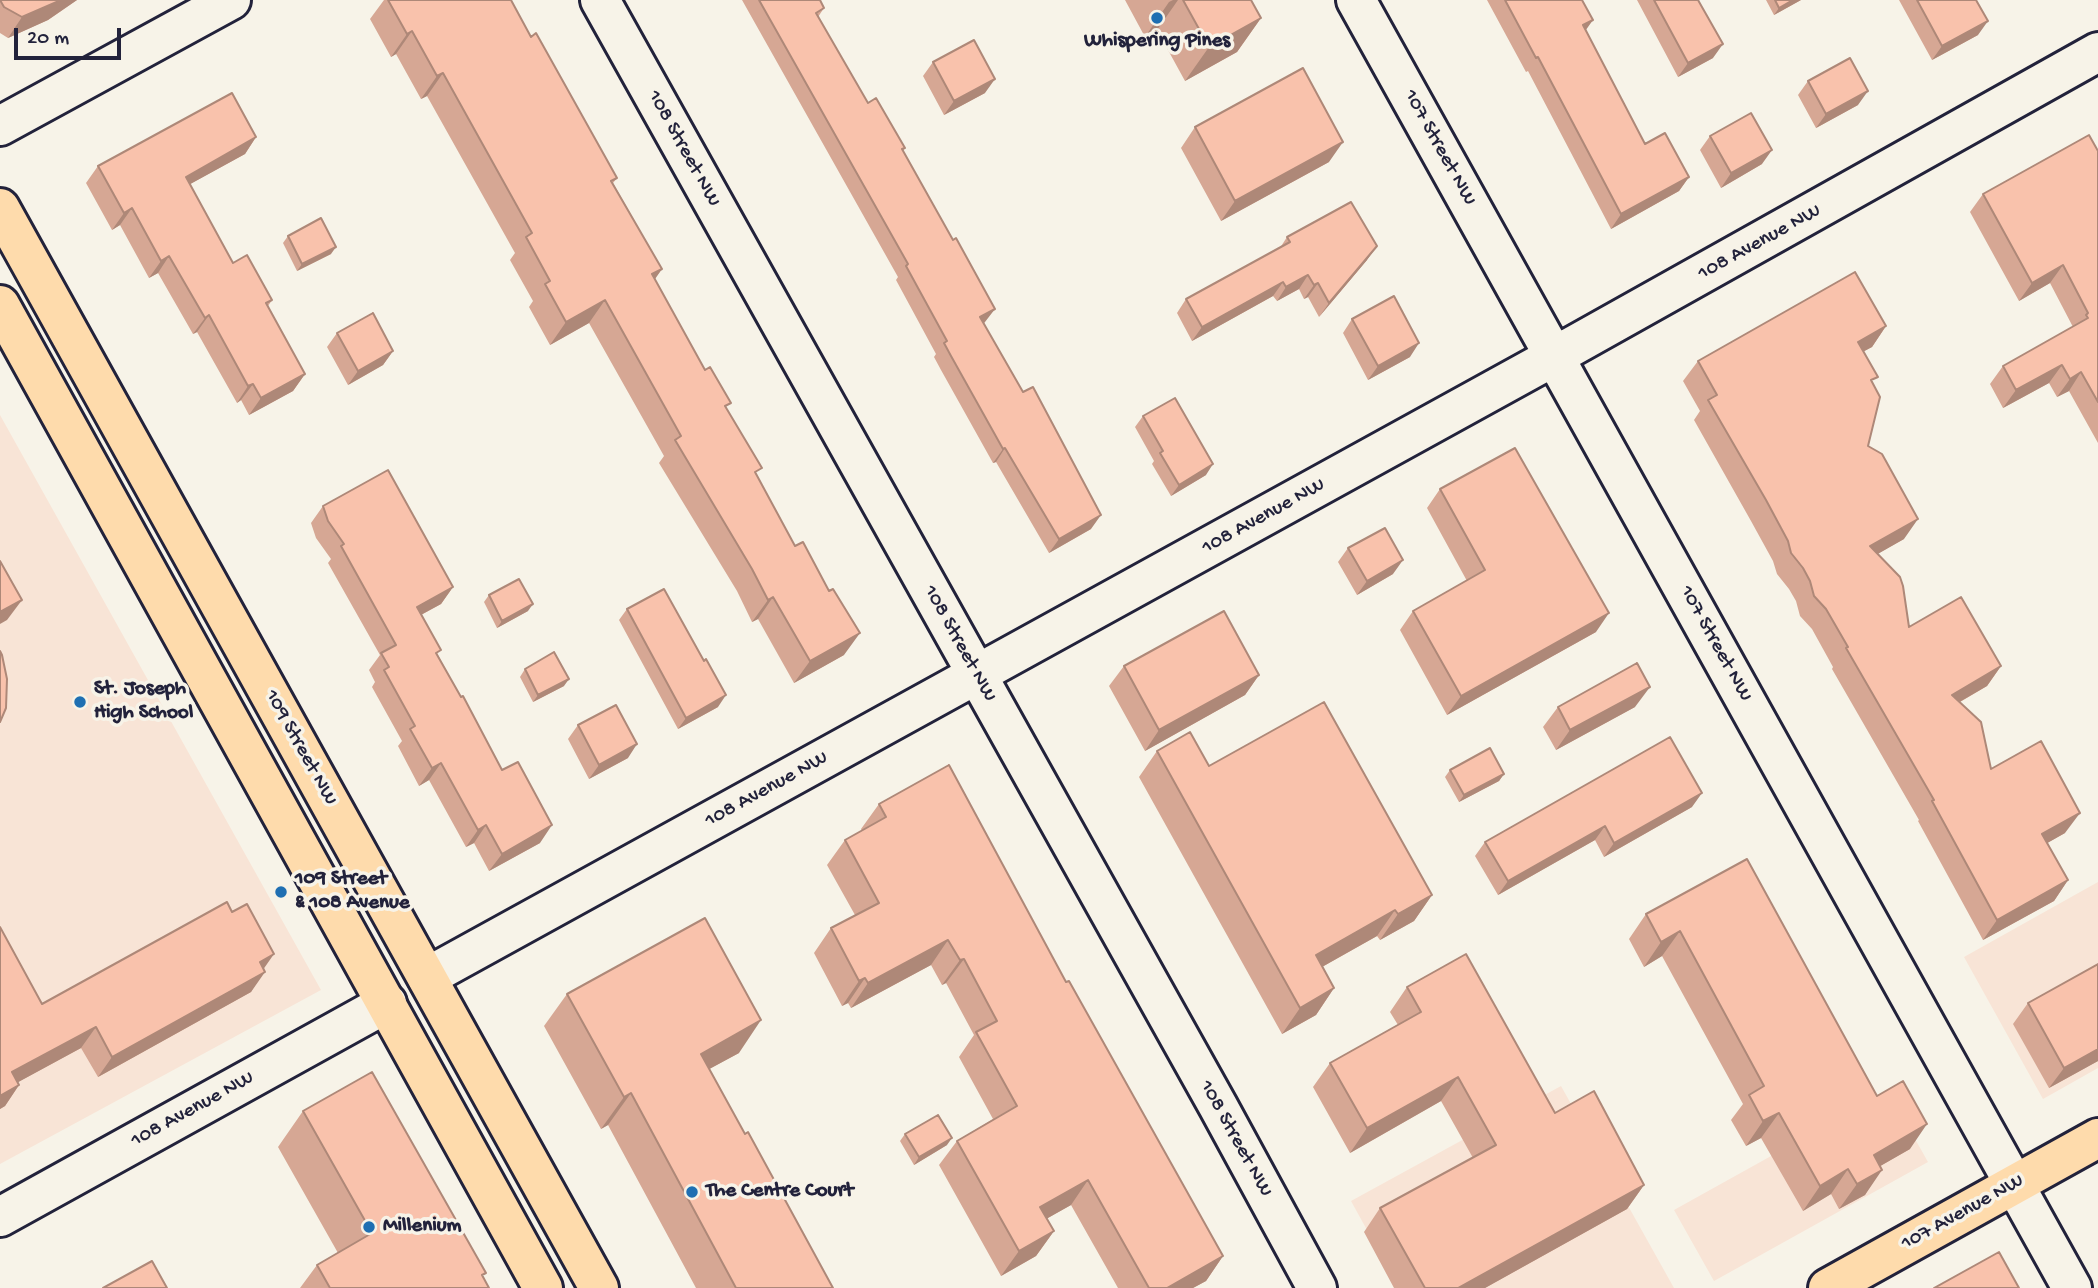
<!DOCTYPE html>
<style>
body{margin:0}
#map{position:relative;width:2098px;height:1288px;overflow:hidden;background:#f7f3e8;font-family:"Gochi Hand",sans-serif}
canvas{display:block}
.scale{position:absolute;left:14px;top:28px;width:107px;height:32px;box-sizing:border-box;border:4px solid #22223b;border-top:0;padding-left:9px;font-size:21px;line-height:24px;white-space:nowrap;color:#22223b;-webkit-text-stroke:5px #f7f3e8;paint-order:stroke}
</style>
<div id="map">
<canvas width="2098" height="1288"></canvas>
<div class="scale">20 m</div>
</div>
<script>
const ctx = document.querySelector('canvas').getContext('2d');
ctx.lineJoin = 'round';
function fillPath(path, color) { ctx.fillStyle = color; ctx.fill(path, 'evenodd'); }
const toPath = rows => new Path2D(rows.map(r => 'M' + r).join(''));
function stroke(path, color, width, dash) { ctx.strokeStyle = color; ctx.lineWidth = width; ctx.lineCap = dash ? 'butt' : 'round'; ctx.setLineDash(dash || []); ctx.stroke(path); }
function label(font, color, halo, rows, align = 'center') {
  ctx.font = font + ' "Gochi Hand",sans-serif'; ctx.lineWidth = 7; ctx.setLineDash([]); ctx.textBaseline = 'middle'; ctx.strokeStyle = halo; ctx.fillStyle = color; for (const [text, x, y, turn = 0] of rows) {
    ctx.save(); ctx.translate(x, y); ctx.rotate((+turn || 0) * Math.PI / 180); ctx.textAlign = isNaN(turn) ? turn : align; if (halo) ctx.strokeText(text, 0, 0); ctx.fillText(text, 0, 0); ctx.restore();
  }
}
const built = toPath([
 [0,415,321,990,0,1164],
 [2098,882,2098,1068,2043,1099,1964,957],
 [1561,1086,1674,1288,1399,1288,1351,1201],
 [1888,1091,1928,1162,1714,1281,1674,1210]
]);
const minor = toPath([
 [600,0,1218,1106,1317,1288],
 [1356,0,2072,1288],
 [0,126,231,0],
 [427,977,1555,356,2098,52],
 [0,1217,387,1003]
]);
const major = toPath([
 [0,208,599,1288],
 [0,305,543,1288],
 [1828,1288,2098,1138]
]);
const wall = toPath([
 [0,0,77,0,48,20,8,38,0,33],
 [384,0,511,0,531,37,617,178,613,183,662,269,654,279,727,409,757,476,844,655,794,683,758,619,752,622,737,591,659,463,664,456,589,323,550,345,529,307,533,301,510,260,515,253,427,96,421,99,396,54,391,57,370,19],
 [742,0,820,0,824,8,818,17,868,103,905,148,903,151,985,322,984,323,1091,529,1049,553,996,462,993,463,941,370,934,357,936,354,896,280,898,277],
 [1125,0,1251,0,1261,18,1237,52,1185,81,1157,30,1145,37],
 [1487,0,1582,0,1586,30,1645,144,1689,177,1679,191,1611,229,1528,71,1526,72],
 [1637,0,1698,0,1713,58,1678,77],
 [1766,0,1801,0,1774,15],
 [1899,0,1976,0,1978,35,1932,60],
 [933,62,985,93,944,115,923,76],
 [1808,81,1858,105,1816,128,1798,95],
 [1195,127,1329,162,1221,221,1181,148],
 [1710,136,1762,164,1721,188,1700,150],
 [256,137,245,154,190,184,233,263,272,300,268,306,305,374,293,391,249,415,241,400,237,403,197,332,193,334,158,273,149,278,120,225,112,230,86,183,98,166],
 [2098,151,2098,443,2069,391,2057,397,2049,383,2003,408,1990,384,2003,366,2073,327,2050,283,2019,301,1970,212,1983,194],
 [288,236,331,254,297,271,283,243],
 [1287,237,1367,260,1319,317,1308,297,1304,299,1299,289,1277,301,1273,296,1192,341,1177,313,1186,299,1280,248],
 [1352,319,1410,357,1368,380,1343,333],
 [1886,326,1872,347,1864,351,1873,384,1868,446,1904,539,1877,554,1909,627,2001,666,1987,686,1960,702,1991,769,2065,833,2047,843,2068,880,2054,901,1983,940,1918,821,1919,820,1832,669,1833,667,1812,629,1800,616,1796,601,1789,589,1777,574,1773,561,1751,521,1694,420,1700,411,1683,381,1698,361],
 [337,333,393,351,383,365,348,385,327,347],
 [1143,416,1206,475,1171,496,1152,464,1154,461,1135,427],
 [1440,489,1596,632,1447,715,1400,630,1413,611,1467,581,1427,508],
 [323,506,453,587,441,604,421,615,438,655,540,843,489,871,474,843,466,847,429,780,419,786,398,746,402,741,372,687,375,682,369,670,380,655,328,563,331,559,316,538,311,523],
 [1348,548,1393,574,1357,595,1338,562],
 [489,595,528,611,497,628,484,602],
 [627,609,718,707,678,729,619,620],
 [1124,666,1259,675,1245,695,1145,751,1109,686],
 [525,669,564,686,533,702,520,677],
 [1558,707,1635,707,1556,750,1543,727],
 [578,725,628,758,589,779,568,739],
 [1157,751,1209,766,1432,895,1414,921,1380,940,1377,936,1322,967,1334,988,1316,1015,1282,1034,1139,777],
 [1450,770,1504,774,1499,781,1459,802,1445,777],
 [879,804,1066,982,1223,1256,1206,1281,1193,1288,1118,1288,1071,1205,1046,1219,1054,1231,1036,1256,1001,1276,939,1165,957,1141,993,1119,959,1057,974,1035,946,983,942,985,931,965,851,1008,848,1003,842,1006,814,953,831,928,855,915,827,865,845,840,862,831,861,829],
 [1692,807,1604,857,1595,840,1498,895,1475,856,1485,842],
 [1747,859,1877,1096,1910,1149,1880,1166,1865,1195,1839,1209,1831,1194,1803,1211,1761,1138,1746,1146,1731,1120,1743,1104,1662,956,1644,967,1629,939,1646,914],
 [0,927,42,1004,264,969,251,992,98,1077,81,1048,18,1082,19,1085,5,1106,0,1109],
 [1407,987,1555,1113,1644,1185,1627,1209,1485,1288,1394,1288,1364,1232,1380,1208,1473,1158,1441,1101,1350,1153,1313,1087,1330,1063,1398,1025,1390,1012],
 [567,994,739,1053,709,1069,745,1134,833,1288,696,1288,608,1125,601,1129,544,1026],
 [2028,1003,2098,1061,2049,1088,2013,1024],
 [303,1111,483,1277,489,1288,300,1288,317,1265,338,1253,278,1147],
 [905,1134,947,1145,914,1165,900,1141]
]);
const shadedWall = toPath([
 [61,0,77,0,48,20,8,38,22,17],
 [1173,0,1178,0,1157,30,1145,37,1169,2],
 [1793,0,1801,0,1774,15,1779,8],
 [1261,18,1237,52,1185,81,1209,47],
 [1593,20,1583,34,1583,25],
 [1988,21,1978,35,1932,60,1942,46],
 [412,31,396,54,391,57,407,34],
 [1723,44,1713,58,1678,77,1688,63],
 [443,73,427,96,421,99,437,76],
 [995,79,985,93,944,115,954,101],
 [1868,91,1858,105,1816,128,1826,114],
 [256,137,245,154,174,193,186,177],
 [1343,142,1329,162,1221,221,1235,201],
 [1772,150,1762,164,1721,188,1731,173],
 [1689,177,1679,191,1611,229,1621,214],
 [132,208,120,225,112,230,124,213],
 [1377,246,1367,260,1319,317,1329,303],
 [336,247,331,254,297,271,302,264],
 [169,256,158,273,149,278,161,261],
 [2063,265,2050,283,2019,301,2032,283],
 [662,269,646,292,652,274],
 [1308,275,1299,289,1277,301,1286,287],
 [1283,282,1273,296,1192,341,1202,327],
 [1318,283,1308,297,1304,299,1314,285],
 [605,300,589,323,550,345,566,322],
 [995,309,985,322,971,331,980,317],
 [209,315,197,332,193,334,205,318],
 [1886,326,1872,347,1844,362,1858,342],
 [1419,343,1410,357,1368,380,1378,366],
 [393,351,383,365,348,385,358,371],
 [2062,365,2049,383,2003,408,2016,390],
 [2081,372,2069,391,2057,397,2070,379],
 [305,374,293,391,249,415,261,398],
 [253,384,241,400,237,403,248,386],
 [1005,448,996,462,993,463,1003,449],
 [1213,464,1206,475,1171,496,1179,485],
 [1101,515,1091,529,1049,553,1059,539],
 [1918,519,1904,539,1855,567,1870,546],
 [1403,560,1393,574,1357,595,1367,581],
 [453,587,441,604,404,624,417,607],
 [773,597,758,619,752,622,768,600],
 [22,600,7,620,0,624,0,612],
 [533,604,528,611,497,628,502,621],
 [1609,613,1596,632,1447,715,1461,696],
 [860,633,844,655,794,683,810,661],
 [2001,666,1987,686,1937,715,1952,695],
 [1259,675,1245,695,1145,751,1159,730],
 [569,679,564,686,533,702,538,695],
 [1650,687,1635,707,1556,750,1570,730],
 [726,695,718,707,678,729,686,718],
 [637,744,628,758,589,779,599,765],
 [441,763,429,780,419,786,432,768],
 [1504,774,1499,781,1459,802,1464,795],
 [1702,793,1692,807,1604,857,1614,843],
 [2080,813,2065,833,2028,854,2042,834],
 [486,825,474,843,466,847,478,830],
 [552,825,540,843,489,871,502,854],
 [1605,826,1595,840,1498,895,1508,881],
 [2068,880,2054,901,1983,940,1997,920],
 [1432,895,1414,921,1380,940,1398,914],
 [1395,910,1377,936,1297,981,1316,955],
 [1680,931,1662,956,1644,967,1661,942],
 [948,940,931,965,851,1008,868,983],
 [274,954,260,974,260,962],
 [964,959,946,983,942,985,960,960],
 [265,972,251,992,98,1077,112,1057],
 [865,978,848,1003,842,1006,859,981],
 [1334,988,1316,1015,1282,1034,1300,1008],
 [761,1020,739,1053,678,1086,701,1054],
 [96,1027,81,1048,0,1092,12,1072],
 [2098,1049,2098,1061,2049,1088,2064,1068],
 [1458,1077,1441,1101,1350,1153,1367,1128],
 [19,1085,5,1106,0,1109,0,1096],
 [631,1093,608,1125,601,1129,624,1097],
 [1779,1113,1761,1138,1746,1146,1763,1121],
 [1927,1124,1910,1149,1856,1180,1874,1155],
 [952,1138,947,1145,914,1165,919,1157],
 [1848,1169,1831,1194,1803,1211,1820,1186],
 [1882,1170,1865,1195,1839,1209,1857,1184],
 [1088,1180,1071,1205,1023,1232,1040,1207],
 [1644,1185,1627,1209,1485,1288,1458,1288],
 [1054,1231,1036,1256,1001,1276,1019,1251],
 [1223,1256,1206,1281,1193,1288,1167,1288]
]);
const building = toPath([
 [0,0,61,0,22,17,4,7,0,0],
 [388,0,511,0,531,37,536,33,617,178,611,181,662,269,652,274,705,370,710,367,731,403,725,406,762,468,755,472,795,546,803,542,829,591,833,589,860,633,810,661,773,597,768,600,752,569,675,440,681,436,605,300,566,322,545,284,550,281,526,237,532,233,443,73,437,76,412,31,407,34,388,0],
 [759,0,820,0,824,8,816,13,868,103,876,98,905,148,902,149,953,240,956,238,995,309,980,317,1023,392,1033,387,1101,515,1059,539,1005,448,1003,449,951,356,944,343,947,341,906,266,908,264,759,0],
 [1183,0,1251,0,1261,18,1209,47,1183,0],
 [1505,0,1582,0,1593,20,1583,25,1645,144,1665,133,1689,177,1621,214,1538,57,1536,58,1505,0],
 [1654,0,1698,0,1723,44,1688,63,1654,0],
 [1775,0,1793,0,1779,8,1775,0],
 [1917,0,1976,0,1988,21,1942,46,1917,0],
 [974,40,995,79,954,101,933,62,974,40],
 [1850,58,1868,91,1826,114,1808,81,1850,58],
 [1303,68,1343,142,1235,201,1195,127,1303,68],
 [232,93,256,137,186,177,233,263,247,255,272,300,266,303,305,374,261,398,253,384,248,386,209,315,205,318,169,256,161,261,132,208,124,213,98,166,232,93],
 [1751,113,1772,150,1731,173,1710,136,1751,113],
 [2089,135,2098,151,2098,402,2081,372,2070,379,2062,365,2016,390,2003,366,2088,318,2086,315,2088,313,2063,265,2032,283,1983,194,2089,135],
 [1351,202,1377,246,1329,303,1318,283,1314,285,1308,275,1286,287,1283,282,1202,327,1186,299,1290,242,1287,237,1351,202],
 [321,218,336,247,302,264,288,236,321,218],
 [1855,272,1886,326,1858,342,1878,377,1871,380,1880,397,1868,446,1882,454,1918,519,1870,546,1900,577,1903,586,1909,627,1961,597,2001,666,1952,695,1981,722,1991,769,2041,741,2080,813,2042,834,2068,880,1997,920,1932,801,1934,800,1846,648,1848,647,1826,609,1814,596,1810,581,1803,568,1791,553,1788,541,1766,500,1708,400,1717,395,1698,361,1855,272],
 [1394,296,1419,343,1378,366,1352,319,1394,296],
 [373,313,393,351,358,371,337,333,373,313],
 [1175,398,1213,464,1179,485,1160,453,1163,451,1143,416,1175,398],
 [1515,448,1609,613,1461,696,1413,611,1485,570,1440,489,1515,448],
 [388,470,453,587,417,607,441,650,436,653,461,697,463,696,502,770,518,762,552,825,502,854,486,825,478,830,441,763,432,768,410,729,415,726,384,670,389,667,381,653,396,645,341,546,344,544,328,521,323,506,388,470],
 [1385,528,1403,560,1367,581,1348,548,1385,528],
 [0,561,22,600,0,612,0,561],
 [519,579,533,604,502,621,489,595,519,579],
 [664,589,704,661,706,659,726,695,686,718,627,609,664,589],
 [1224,611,1259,675,1159,730,1124,666,1224,611],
 [0,651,2,655,7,679,6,708,0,722,0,651],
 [554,652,569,679,538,695,525,669,554,652],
 [1637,663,1650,687,1570,730,1558,707,1637,663],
 [1324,702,1432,895,1398,914,1395,910,1316,955,1334,988,1300,1008,1157,751,1190,732,1209,766,1324,702],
 [616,705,637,744,599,765,578,725,616,705],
 [1670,737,1702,793,1614,843,1605,826,1508,881,1485,842,1670,737],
 [1490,748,1504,774,1464,795,1450,770,1490,748],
 [949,765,1066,982,1069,981,1223,1256,1167,1288,1149,1288,1088,1180,1040,1207,1054,1231,1019,1251,957,1141,1017,1106,976,1032,997,1021,964,959,960,960,948,940,868,983,865,978,859,981,831,928,879,903,845,840,886,817,879,804,949,765],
 [1747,859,1877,1096,1903,1081,1927,1124,1874,1155,1882,1170,1857,1184,1848,1169,1820,1186,1779,1113,1763,1121,1749,1095,1764,1086,1680,931,1661,942,1646,914,1747,859],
 [227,902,232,912,247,904,274,954,260,962,265,972,112,1057,96,1027,12,1072,19,1085,0,1096,0,927,42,1004,227,902],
 [705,918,761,1020,701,1054,745,1134,748,1132,833,1288,736,1288,631,1093,624,1097,567,994,705,918],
 [1466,954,1555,1113,1594,1091,1644,1185,1458,1288,1425,1288,1380,1208,1496,1145,1458,1077,1367,1128,1330,1063,1421,1012,1407,987,1466,954],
 [2098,964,2098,1049,2064,1068,2028,1003,2098,964],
 [372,1072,486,1273,482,1275,489,1288,330,1288,317,1265,372,1233,303,1111,372,1072],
 [938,1115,952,1138,919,1157,905,1134,938,1115],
 [1999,1252,2019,1288,1934,1288,1999,1252],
 [152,1261,167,1288,103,1288,152,1261]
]);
const markers = [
 [1157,18,7,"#1f6fb2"],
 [80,702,7,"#1f6fb2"],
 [281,892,7,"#1f6fb2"],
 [692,1192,7,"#1f6fb2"],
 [369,1227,7,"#1f6fb2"]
];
const poiNames = [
 ["Whispering Pines",1157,42,"center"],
 ["St. Joseph",94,690],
 ["High School",94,714],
 ["109 Street",295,880],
 ["& 108 Avenue",295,904],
 ["The Centre Court",706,1192],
 ["Millenium",383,1227]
];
const streetNames = [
 ["107 Street NW",1439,148,61],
 ["108 Street NW",683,149,61],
 ["108 Avenue NW",1760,243,-29],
 ["108 Avenue NW",1264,517,-29],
 ["108 Street NW",959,644,61],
 ["107 Street NW",1715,644,61],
 ["109 Street NW",300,748,61],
 ["108 Avenue NW",767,790,-29],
 ["108 Avenue NW",193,1110,-29],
 ["108 Street NW",1235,1139,61],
 ["107 Avenue NW",1963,1213,-29]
];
fillPath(built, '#f8e4d6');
stroke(minor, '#22223b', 44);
stroke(major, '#22223b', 44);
stroke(minor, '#f7f3e8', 38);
stroke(major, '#fedbac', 38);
fillPath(wall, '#d6a794');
fillPath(shadedWall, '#ae8878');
fillPath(building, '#f9c2ac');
stroke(building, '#ae8878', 2);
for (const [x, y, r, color] of markers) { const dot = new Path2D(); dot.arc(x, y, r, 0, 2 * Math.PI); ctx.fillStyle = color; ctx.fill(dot); stroke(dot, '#f7f3e8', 2.5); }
label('bold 21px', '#22223b', '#f7f3e8', poiNames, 'left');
label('21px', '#22223b', '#f7f3e8', streetNames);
</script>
